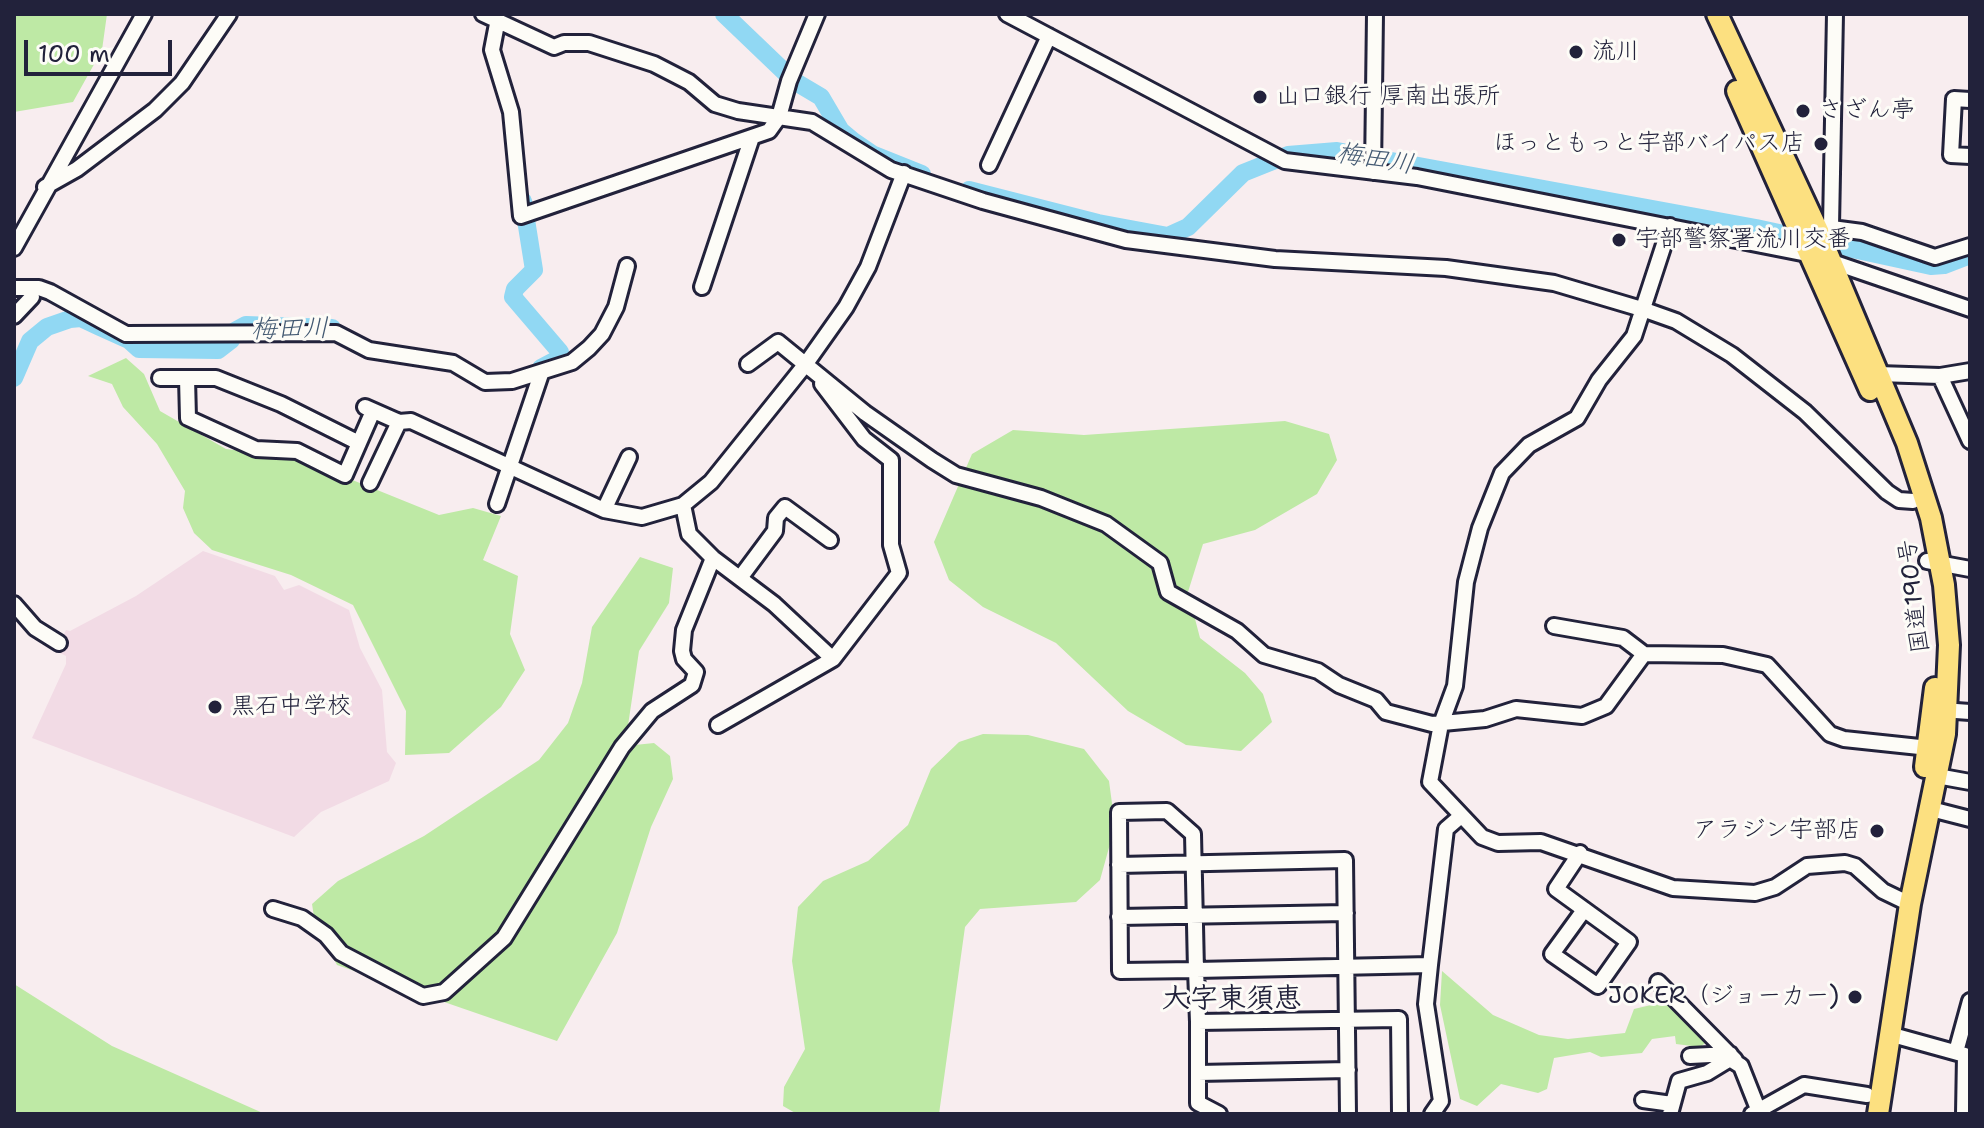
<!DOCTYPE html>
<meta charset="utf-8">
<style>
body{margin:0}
#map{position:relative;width:1984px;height:1128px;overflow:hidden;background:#f8edef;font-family:"Shantell Sans",sans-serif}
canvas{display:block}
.frame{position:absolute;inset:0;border:16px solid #22223b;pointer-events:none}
.scale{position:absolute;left:24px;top:40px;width:148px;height:36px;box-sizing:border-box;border:4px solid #22223b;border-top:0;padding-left:10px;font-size:24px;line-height:28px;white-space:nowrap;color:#22223b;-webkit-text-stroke:6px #fdfcf7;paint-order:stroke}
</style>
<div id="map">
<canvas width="1984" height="1128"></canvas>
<div class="frame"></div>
<div class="scale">100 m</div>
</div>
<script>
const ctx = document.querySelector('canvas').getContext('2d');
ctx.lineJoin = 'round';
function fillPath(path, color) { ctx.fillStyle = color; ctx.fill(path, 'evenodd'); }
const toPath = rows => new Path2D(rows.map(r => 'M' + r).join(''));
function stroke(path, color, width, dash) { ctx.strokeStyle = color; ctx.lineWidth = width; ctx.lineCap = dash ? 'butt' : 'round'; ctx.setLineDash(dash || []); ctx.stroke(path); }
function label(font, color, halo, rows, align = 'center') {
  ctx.font = font + ' "Shantell Sans","Klee One",sans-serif'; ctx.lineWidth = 6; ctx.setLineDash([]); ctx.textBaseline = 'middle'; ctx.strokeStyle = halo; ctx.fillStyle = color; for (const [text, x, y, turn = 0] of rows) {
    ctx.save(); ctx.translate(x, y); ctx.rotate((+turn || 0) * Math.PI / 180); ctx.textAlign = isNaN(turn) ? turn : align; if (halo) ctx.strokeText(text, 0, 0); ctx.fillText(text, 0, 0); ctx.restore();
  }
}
const built = toPath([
 [203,551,275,576,284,590,299,585,349,610,360,648,382,690,387,752,396,763,389,781,321,812,294,837,32,738,66,664,66,656,56,651,66,630,70,631,136,596]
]);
const green = toPath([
 [14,14,107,14,102,50,73,102,14,112],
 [126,358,144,374,160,411,226,449,298,458,439,515,473,508,501,516,483,560,518,576,510,634,525,670,501,707,449,753,405,755,406,711,353,605,291,575,212,550,194,533,183,508,185,491,157,444,123,407,112,384,88,376],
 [1285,421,1329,434,1337,460,1317,494,1255,530,1203,544,1188,592,1200,638,1245,673,1263,694,1272,722,1241,751,1186,745,1128,711,1056,643,983,607,949,580,934,542,972,454,1013,430,1084,435],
 [640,557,673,568,669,603,639,651,625,746,654,743,670,756,673,779,651,827,617,933,557,1041,337,965,315,923,312,904,338,881,424,836,539,760,568,723,582,683,592,627],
 [983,734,1028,735,1084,749,1109,781,1115,826,1100,880,1076,902,980,909,965,927,939,1114,797,1114,783,1106,784,1087,805,1049,792,961,798,907,823,881,868,861,908,825,931,769,959,742],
 [1442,971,1493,1015,1539,1035,1568,1039,1625,1033,1634,1009,1668,1001,1708,1041,1700,1047,1676,1044,1675,1036,1652,1039,1642,1053,1601,1057,1590,1052,1554,1058,1547,1089,1538,1093,1501,1084,1477,1106,1460,1099,1440,1005],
 [14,984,112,1046,265,1114,14,1114]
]);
const river = toPath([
 [724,14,794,81,821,97,841,131,853,141,872,154,922,174],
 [969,190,1098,223,1168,236,1188,227,1243,173,1288,155,1337,151,1756,228,1931,266,1944,265,1970,255],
 [523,201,534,270,515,289,513,297,560,352,560,358,541,368],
 [14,378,30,341,47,327,70,319,81,318,98,326,129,340,139,349,218,350,231,340,235,331,246,325,332,328]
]);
const minor = toPath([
 [483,14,554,47,564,43,589,43,654,64,689,82,715,104,738,111,812,122,891,170,983,201,1126,240,1275,259,1446,268,1554,283,1645,310,1676,321,1732,355,1805,412,1887,492,1899,500,1913,501],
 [1007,14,1285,161,1417,177,1812,255,1970,309],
 [497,24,492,50,511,112,521,216,769,131,779,117,789,81,817,14],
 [1970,100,1954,99,1951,155,1970,156],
 [989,165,1049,36],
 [1373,172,1375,14],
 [45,187,77,169,155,110,182,83,229,14],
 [1670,226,1634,336,1599,380,1577,418,1529,445,1502,473,1480,528,1466,582,1455,686,1441,724,1430,782,1482,837,1498,843,1541,842,1673,888,1755,893,1775,887,1807,866,1845,863,1855,866,1883,891,1910,904],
 [1831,226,1835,14],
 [1824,227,1862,232,1935,257,1970,246],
 [14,248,144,14],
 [702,287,752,137],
 [14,288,39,288,50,292,126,334,336,333,369,350,453,363,485,382,512,381,572,362,589,348,602,334,616,307,627,266],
 [14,316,32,297],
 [748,364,778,342,865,413,932,460,956,475,1041,498,1106,524,1160,563,1168,592,1237,631,1264,655,1318,671,1339,685,1376,700,1386,712,1432,724,1485,719,1516,709,1582,716,1606,706,1644,654,1723,655,1767,665,1830,734,1844,739,1929,748],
 [1878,374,1940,376,1970,371],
 [1940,376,1970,441],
 [160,378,216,378,281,404,359,443,373,411],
 [187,378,188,418,256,449,297,451,345,475,359,443],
 [365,407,399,422,411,421,604,510,642,517,683,505,711,482,805,365,846,307,868,267,904,173],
 [370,483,399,422],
 [497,504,541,374],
 [683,505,689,534,713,558,774,604,833,659],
 [604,510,629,457],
 [1927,561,1970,569],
 [740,578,775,531,776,518,785,507,830,540],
 [14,604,35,628,59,643],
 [1554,626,1623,638,1644,654],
 [1956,711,1970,712],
 [718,725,833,659,899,573,891,545,891,460,864,439,822,384],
 [1937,776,1970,782],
 [1931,809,1970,819],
 [1580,853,1556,889,1629,942,1598,986,1552,954,1584,910],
 [1119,865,1345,860,1348,1114],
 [273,909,302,918,326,935,341,953,423,996,444,992,504,938,622,747,652,711,692,685,696,672,684,659,682,651,684,630,713,558],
 [1119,917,1346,913],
 [1658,982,1735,1060],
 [1198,1022,1399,1019,1400,1114],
 [1889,1034,1965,1055,1964,1114],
 [1956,1052,1970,1001],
 [1690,1056,1730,1054],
 [1198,1073,1348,1070],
 [1643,1100,1672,1104],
 [1219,1114,1198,1103,1198,1022,1196,970,1193,834,1167,811,1119,812,1120,971,1196,970,1430,965],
 [1432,1114,1441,1101,1426,1004,1430,965,1446,829,1461,816],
 [1670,1114,1679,1081,1707,1073,1730,1059,1741,1066,1758,1109],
 [1752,1114,1804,1085,1867,1095]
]);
const highway = toPath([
 [1717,14,1819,233,1907,443,1931,518,1944,585,1949,645,1945,734,1910,904,1878,1114],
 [1737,91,1870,390],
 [1925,767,1935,688]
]);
const markers = [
 [1576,52,8,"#22223b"],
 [1260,97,8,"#22223b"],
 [1803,111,8,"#22223b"],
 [1821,144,8,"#22223b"],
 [1619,240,8,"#22223b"],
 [215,707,8,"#22223b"],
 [1877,831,8,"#22223b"],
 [1855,997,8,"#22223b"]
];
const poiNames = [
 ["流川",1592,52],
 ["山口銀行 厚南出張所",1276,97],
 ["さざん亭",1819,111],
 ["ほっともっと宇部バイパス店",1805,144,"right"],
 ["宇部警察署流川交番",1635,240],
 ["黒石中学校",231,707],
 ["アラジン宇部店",1861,831,"right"],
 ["JOKER（ジョーカー)",1839,997,"right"]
];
const streetNames = [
 ["国道190号",1915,596,-97]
];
const waterNames = [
 ["梅田川",1375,160,9],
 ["梅田川",290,330,-1]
];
const quarterNames = [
 ["大字東須恵",1232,1000]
];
fillPath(built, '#f2dbe5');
fillPath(green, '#bee9a5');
stroke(river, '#91d8f3', 18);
stroke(minor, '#22223b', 20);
stroke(highway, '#22223b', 26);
stroke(minor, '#fdfcf7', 14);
stroke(highway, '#fce080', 20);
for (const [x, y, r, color] of markers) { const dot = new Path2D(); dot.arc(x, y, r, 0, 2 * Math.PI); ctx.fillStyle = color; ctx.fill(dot); stroke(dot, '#fdfcf7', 3); }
label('24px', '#22223b', '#fdfcf7', poiNames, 'left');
label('24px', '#22223b', '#fdfcf7', streetNames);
label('italic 26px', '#435972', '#fdfcf7', waterNames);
label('bold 28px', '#22223b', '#fdfcf7', quarterNames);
</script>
